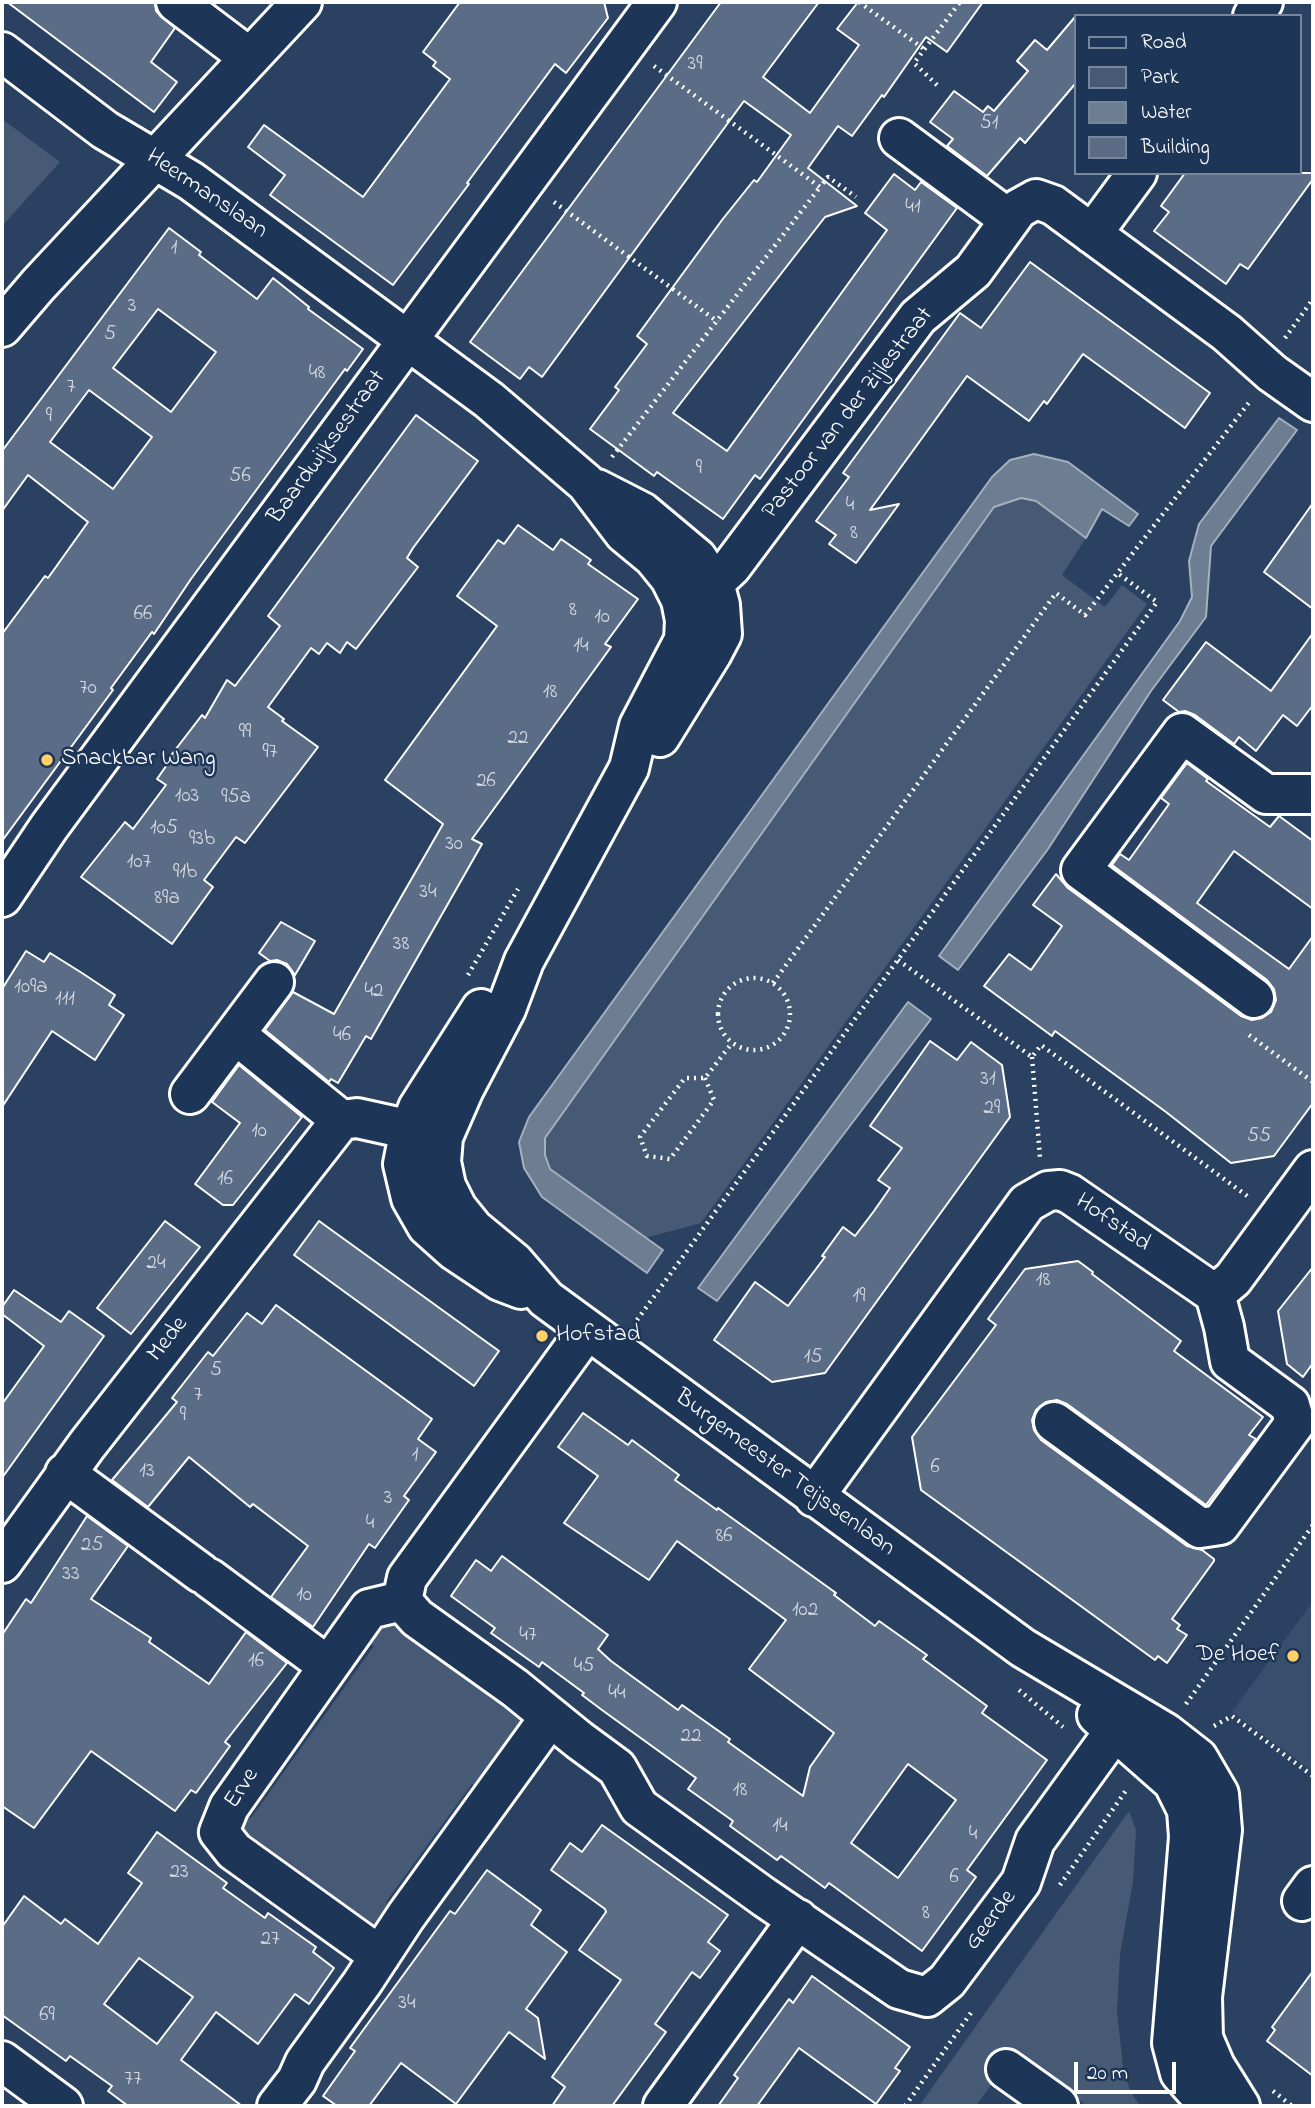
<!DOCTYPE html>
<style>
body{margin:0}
#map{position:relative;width:1315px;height:2108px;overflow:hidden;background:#2a4161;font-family:"Indie Flower",sans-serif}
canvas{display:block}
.frame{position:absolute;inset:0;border:4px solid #fff;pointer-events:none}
.legend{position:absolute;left:1074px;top:14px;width:228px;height:161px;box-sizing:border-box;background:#1d3557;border:2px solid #77869a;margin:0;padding:9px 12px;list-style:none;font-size:21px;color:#fff}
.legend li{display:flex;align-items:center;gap:14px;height:35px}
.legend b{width:35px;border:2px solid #77869a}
.scale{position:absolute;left:1074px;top:2062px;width:102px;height:32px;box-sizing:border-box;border:4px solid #fff;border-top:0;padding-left:9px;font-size:21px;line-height:24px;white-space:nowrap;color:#fff;-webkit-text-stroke:5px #1d3557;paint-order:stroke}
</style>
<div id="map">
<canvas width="1315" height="2108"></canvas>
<div class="frame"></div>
<ul class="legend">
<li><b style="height:9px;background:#1d3557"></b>Road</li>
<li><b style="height:19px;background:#465975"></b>Park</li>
<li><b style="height:19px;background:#6d7d92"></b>Water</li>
<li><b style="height:19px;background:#5b6c86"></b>Building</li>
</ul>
<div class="scale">20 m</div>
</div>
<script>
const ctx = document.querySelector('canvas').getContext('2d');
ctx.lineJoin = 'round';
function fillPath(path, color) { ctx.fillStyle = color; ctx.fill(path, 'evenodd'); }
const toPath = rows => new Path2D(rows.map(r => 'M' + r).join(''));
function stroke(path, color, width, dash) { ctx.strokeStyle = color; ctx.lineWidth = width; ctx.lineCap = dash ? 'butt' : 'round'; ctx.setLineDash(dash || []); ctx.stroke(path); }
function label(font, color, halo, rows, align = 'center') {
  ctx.font = font + ' "Indie Flower",sans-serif'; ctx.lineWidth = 5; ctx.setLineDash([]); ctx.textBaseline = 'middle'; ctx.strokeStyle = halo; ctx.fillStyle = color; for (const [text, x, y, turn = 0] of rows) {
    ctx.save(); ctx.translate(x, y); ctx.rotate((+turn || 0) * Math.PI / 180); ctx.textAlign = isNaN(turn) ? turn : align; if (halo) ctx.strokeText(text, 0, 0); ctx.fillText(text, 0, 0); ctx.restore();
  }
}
const built = toPath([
 [1313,1601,1313,1772,1232,1712]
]);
const green = toPath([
 [2,119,60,162,2,226],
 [1021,498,1036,501,1086,538,1062,575,1105,607,1122,585,1147,604,701,1223,645,1238,550,1169,545,1155,545,1138,994,507],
 [393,1620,408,1626,526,1722,483,1791,472,1784,386,1902,396,1910,382,1925,374,1928,237,1829,240,1811,251,1818,374,1646,364,1638,374,1626],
 [1129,1811,1136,1830,1133,1882,1120,1954,1117,2012,1123,2066,1130,2091,1140,2106,1087,2106,1015,2052,976,2106,919,2106]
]);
const water = toPath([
 [1279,418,1297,430,1211,546,1206,617,1151,691,1048,849,958,970,939,956,1180,621,1192,597,1189,561,1199,524,1279,418],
 [1034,454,1068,462,1138,514,1129,526,1102,509,1086,538,1036,501,1021,498,994,507,545,1138,545,1155,550,1169,663,1250,647,1273,542,1197,524,1168,519,1142,529,1117,992,477,1010,460,1034,454],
 [908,1002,931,1019,717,1301,698,1288,908,1002]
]);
const building = toPath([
 [7,2,155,2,156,11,175,28,151,62,177,82,154,112,7,2],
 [460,2,604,2,608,18,566,73,555,64,467,183,469,184,393,285,270,195,285,175,248,147,264,125,363,197,450,79,433,66,436,62,423,52,460,2],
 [721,2,819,2,763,77,810,113,859,45,837,29,858,2,983,2,947,52,926,37,884,97,882,95,852,136,838,126,808,168,857,206,825,217,673,413,727,451,887,230,865,213,894,174,915,190,921,182,957,208,760,479,755,475,723,519,657,472,654,476,590,429,619,390,615,387,647,344,637,336,722,220,754,180,757,182,791,135,744,101,542,377,529,367,520,379,470,342,721,2],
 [1075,17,1075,84,1025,143,1020,138,987,176,947,146,953,139,930,122,954,91,983,112,988,106,994,111,1028,71,1017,61,1035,40,1047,50,1075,17],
 [1185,173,1313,173,1313,179,1248,269,1240,264,1226,284,1154,231,1169,212,1161,206,1185,173],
 [169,228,201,252,199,255,257,299,273,278,309,307,308,309,363,349,347,371,345,369,191,579,154,634,152,632,111,688,113,690,2,841,2,634,45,576,48,578,88,522,28,475,2,511,2,451,169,228],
 [158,309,216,352,171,412,113,368,158,309],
 [89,390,152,437,113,489,50,442,89,390],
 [1030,262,1210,393,1185,428,1083,354,1047,404,1044,401,1029,421,967,376,870,510,899,504,856,563,829,544,836,535,816,521,849,477,843,473,960,313,981,328,1030,262],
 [416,415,478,461,413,548,407,558,418,567,356,649,347,642,340,653,327,643,319,654,311,648,268,707,284,719,282,721,318,747,245,843,236,837,204,880,213,887,172,944,81,877,125,822,133,829,166,785,157,779,171,759,169,758,202,715,205,718,227,680,235,686,280,626,268,616,416,415],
 [1313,503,1313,609,1264,572,1313,503],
 [518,525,553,550,561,539,591,560,588,564,638,599,605,644,611,647,472,839,482,844,371,1039,366,1036,338,1083,331,1079,329,1082,265,1030,293,992,334,1014,443,824,385,780,497,626,457,596,498,540,504,544,518,525],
 [1313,633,1313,705,1297,726,1283,715,1256,751,1239,737,1234,744,1195,715,1185,711,1179,712,1163,700,1206,642,1271,691,1313,633],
 [1187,763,1208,779,1206,781,1270,827,1279,816,1313,841,1313,909,1234,851,1197,903,1289,969,1313,936,1313,1103,1274,1156,1231,1163,1166,1112,1055,1031,1052,1036,984,986,1009,954,1031,970,1062,926,1033,905,1056,874,1068,888,1241,1016,1252,1020,1262,1018,1271,1012,1276,1000,1274,989,1267,980,1112,865,1120,854,1129,860,1169,804,1161,798,1187,763],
 [281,922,315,941,295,975,287,964,277,960,270,961,259,953,281,922],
 [26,951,44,962,50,953,82,973,115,995,109,1005,124,1015,95,1060,52,1031,2,1107,2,989,26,951],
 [930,1041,957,1060,971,1042,1002,1065,1010,1117,825,1373,772,1382,714,1340,755,1282,788,1306,825,1257,822,1256,843,1227,855,1236,874,1211,890,1188,878,1180,902,1148,870,1126,930,1041],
 [239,1065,302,1117,233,1205,223,1205,195,1184,240,1123,212,1102,239,1065],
 [165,1221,200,1247,131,1334,97,1308,165,1221],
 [319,1221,499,1351,474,1386,294,1255,319,1221],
 [1078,1261,1093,1272,1092,1274,1181,1341,1174,1351,1263,1417,1249,1435,1256,1439,1206,1505,1067,1404,1057,1400,1046,1402,1036,1410,1032,1420,1034,1430,1041,1440,1187,1546,1202,1550,1214,1559,1214,1561,1172,1619,1180,1625,1177,1629,1187,1635,1167,1663,1158,1656,1155,1660,921,1490,912,1437,996,1325,988,1319,1025,1269,1078,1261],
 [1313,1267,1313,1363,1303,1377,1287,1364,1278,1311,1313,1267],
 [14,1290,61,1322,69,1311,104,1336,2,1478,2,1404,44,1346,2,1314,2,1307,14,1290],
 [276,1305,432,1419,418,1439,436,1452,404,1496,409,1500,375,1548,369,1544,313,1627,271,1597,308,1546,253,1504,250,1507,189,1457,148,1507,112,1480,177,1402,172,1398,208,1352,213,1356,247,1313,262,1324,276,1305],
 [583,1413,628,1445,632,1440,679,1475,675,1480,717,1510,718,1508,836,1593,834,1595,875,1626,879,1621,927,1655,923,1659,987,1706,982,1713,1047,1760,967,1870,976,1877,922,1951,829,1883,825,1888,781,1856,777,1860,730,1826,733,1821,688,1789,696,1778,602,1710,582,1695,584,1693,542,1662,539,1667,491,1633,495,1628,451,1596,476,1560,491,1571,502,1556,608,1635,598,1649,611,1661,678,1710,682,1705,730,1739,728,1742,803,1796,810,1767,834,1733,749,1669,786,1620,677,1541,649,1580,564,1523,598,1476,558,1447,583,1413],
 [908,1764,956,1800,898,1878,851,1843,908,1764],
 [87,1516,128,1546,91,1599,151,1638,149,1642,209,1684,246,1632,287,1663,225,1742,230,1746,196,1793,191,1790,175,1811,91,1751,34,1828,2,1806,2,1635,26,1599,31,1603,87,1516],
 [602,1825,728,1915,708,1942,720,1951,700,1978,692,1972,655,2024,666,2032,612,2106,552,2106,565,2087,552,2077,621,1980,579,1950,606,1912,605,1909,551,1870,570,1843,582,1852,602,1825],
 [157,1832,227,1883,223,1888,265,1918,268,1913,316,1947,313,1952,334,1968,309,2004,295,1994,258,2044,216,2012,181,2060,242,2106,128,2106,108,2091,112,2086,70,2056,66,2061,2,2015,2,1927,24,1896,61,1924,65,1919,98,1944,142,1883,128,1873,157,1832],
 [139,1958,193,1997,157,2044,104,2004,139,1958],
 [487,1870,541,1910,531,1925,567,1952,526,2009,538,2018,545,2059,509,2032,456,2104,401,2063,369,2106,337,2106,323,2096,355,2051,350,2048,450,1911,455,1914,487,1870],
 [1313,1971,1313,2076,1267,2041,1275,2030,1272,2027,1313,1971],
 [812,1976,910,2047,895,2068,900,2071,876,2104,799,2048,757,2106,718,2106,738,2078,734,2075,789,1999,793,2003,812,1976]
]);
const path = toPath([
 [859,2,924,49],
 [654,66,820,187,828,177,856,197],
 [937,85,914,63,960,2],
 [554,202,718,322],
 [1285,338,1313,299],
 [612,457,820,187],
 [898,960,1032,1057,1041,1045,1250,1198],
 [468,975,518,889],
 '718 1014a36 36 0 1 1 72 0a36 36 0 1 1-72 0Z',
 [773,983,1056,593,1085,615,1251,400],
 [1249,1035,1313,1082],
 [1032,1057,1040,1158],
 [705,1078,714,1100,670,1159,647,1156,640,1137,685,1078,705,1078,732,1043],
 [637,1320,1157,602,1116,572],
 [1019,1690,1063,1727],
 [1186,1704,1313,1525],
 [1214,1726,1232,1716,1313,1776],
 [1060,1885,1127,1789],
 [1273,2091,1292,2106],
 [905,2106,973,2010]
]);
const minor = toPath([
 [176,2,250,58],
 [1253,16,1263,2],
 [2,52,105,130,191,181,489,400,586,483,624,533,653,557,670,578,681,600,685,620,684,640,639,726,629,768,524,961,506,1009,464,1089,443,1137,441,1162,446,1186,457,1208,474,1229,514,1262,546,1299,1023,1648,1166,1733,1198,1758,1219,1794,1222,1830,1202,1997,1203,2038,1215,2066,1240,2106],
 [899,138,1010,220],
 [1092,234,1137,173],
 [2,327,38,285,302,2],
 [597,489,642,512,697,558,714,583,720,605,722,634,712,653,660,737],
 [681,600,714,583,731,567,918,317,973,271,1018,209,1036,199,1053,205,1227,333,1272,373,1313,402],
 [2,897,49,827,657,2],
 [1254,998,1081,870,1182,733,1266,794,1313,794],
 [481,1009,418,1108,410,1129,403,1164,411,1198,427,1226,455,1251,500,1281,521,1289],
 [235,1034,341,1120],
 [190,1094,274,982],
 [1215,1294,1233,1279,1313,1170],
 [65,1473,201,1573],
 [814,1497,1027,1203,1048,1191,1060,1190,1070,1194,1215,1294,1224,1327,1230,1361,1290,1405,1295,1423,1220,1525,1200,1528,1054,1422],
 [2,1563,87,1445,341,1120,357,1118,443,1137],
 [209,1578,328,1666],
 [402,1601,417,1618,515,1688,579,1740,617,1768,639,1807,764,1897,899,1989,927,1997,947,1981,1021,1882,1035,1841,1129,1711],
 [402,1601,407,1578,587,1330],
 [1097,1715,1173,1782,1187,1810,1189,1837,1172,2043,1180,2073,1195,2090,1228,2106],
 [1302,1901,1313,1886],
 [380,1956,234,1851,219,1832,229,1807,369,1609,402,1601],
 [2,2061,63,2106],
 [1006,2069,1058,2106],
 [277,2106,297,2080,305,2062,362,1983,406,1916,550,1717],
 [663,2106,798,1919]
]);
const markers = [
 [47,760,7,"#ffd166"],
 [542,1336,7,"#ffd166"],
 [1293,1656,7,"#ffd166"]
];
const numberNames = [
 ["39",695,66],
 ["51",989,125],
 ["41",913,209],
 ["1",174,250],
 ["3",132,308],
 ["5",110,336],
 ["48",317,375],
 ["7",71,389],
 ["9",49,418],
 ["9",699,470],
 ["56",240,478],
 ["4",850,507],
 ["8",854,535],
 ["8",573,612],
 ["66",143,616],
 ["10",602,619],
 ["14",581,648],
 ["70",88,690],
 ["18",550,694],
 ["99",245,734],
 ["22",518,740],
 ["97",270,754],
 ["26",486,783],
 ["103",187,798],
 ["95a",236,799],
 ["105",164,830],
 ["93b",202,841],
 ["30",454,846],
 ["107",139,864],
 ["91b",185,874],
 ["34",428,894],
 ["89a",167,900],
 ["38",401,946],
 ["109a",31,989],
 ["42",374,993],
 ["111",65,1001],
 ["46",342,1037],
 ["31",988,1081],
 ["29",992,1110],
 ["10",259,1133],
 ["55",1259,1138],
 ["16",225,1181],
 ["24",156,1265],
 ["18",1043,1282],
 ["19",859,1298],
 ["15",813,1359],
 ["5",216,1372],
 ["7",198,1397],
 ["9",183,1417],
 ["1",415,1457],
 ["6",935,1469],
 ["13",147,1473],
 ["3",388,1500],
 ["4",370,1525],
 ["86",724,1538],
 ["25",92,1547],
 ["33",71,1576],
 ["10",304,1597],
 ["102",805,1612],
 ["47",528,1637],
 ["16",256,1663],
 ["45",584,1668],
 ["44",617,1695],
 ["22",691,1738],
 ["18",740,1792],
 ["14",780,1828],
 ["4",973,1836],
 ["23",179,1874],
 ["6",954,1879],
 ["8",926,1915],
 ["27",270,1941],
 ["34",407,2005],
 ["69",47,2017],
 ["77",133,2081]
];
const streetNames = [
 ["Heermanslaan",206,195,34],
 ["Pastoor van der Zijlestraat",849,414,-52],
 ["Baardwijksestraat",328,448,-54],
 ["Hofstad",1112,1224,34],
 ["Mede",169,1340,-52],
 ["Burgemeester Teijssenlaan",784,1474,36],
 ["Erve",243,1789,-57],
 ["Geerde",992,1921,-53]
];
const poiNames = [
 ["Snackbar Wang",61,760],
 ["Hofstad",556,1336],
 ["De Hoef",1279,1656,"right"]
];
fillPath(built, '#394e6c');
fillPath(green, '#465975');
fillPath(water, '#6d7d92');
stroke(water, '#a7b1be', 2);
fillPath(building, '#5b6c86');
stroke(building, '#fff', 2);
stroke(minor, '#fff', 44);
stroke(path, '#fff', 4.5, [2, 5]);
stroke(minor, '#1d3557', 38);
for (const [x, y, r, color] of markers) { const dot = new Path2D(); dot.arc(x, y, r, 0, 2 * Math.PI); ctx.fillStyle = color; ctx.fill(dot); stroke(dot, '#1d3557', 2.5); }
label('21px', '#d6dae1', null, numberNames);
label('24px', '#fff', '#1d3557', streetNames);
label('24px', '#fff', '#1d3557', poiNames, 'left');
</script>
